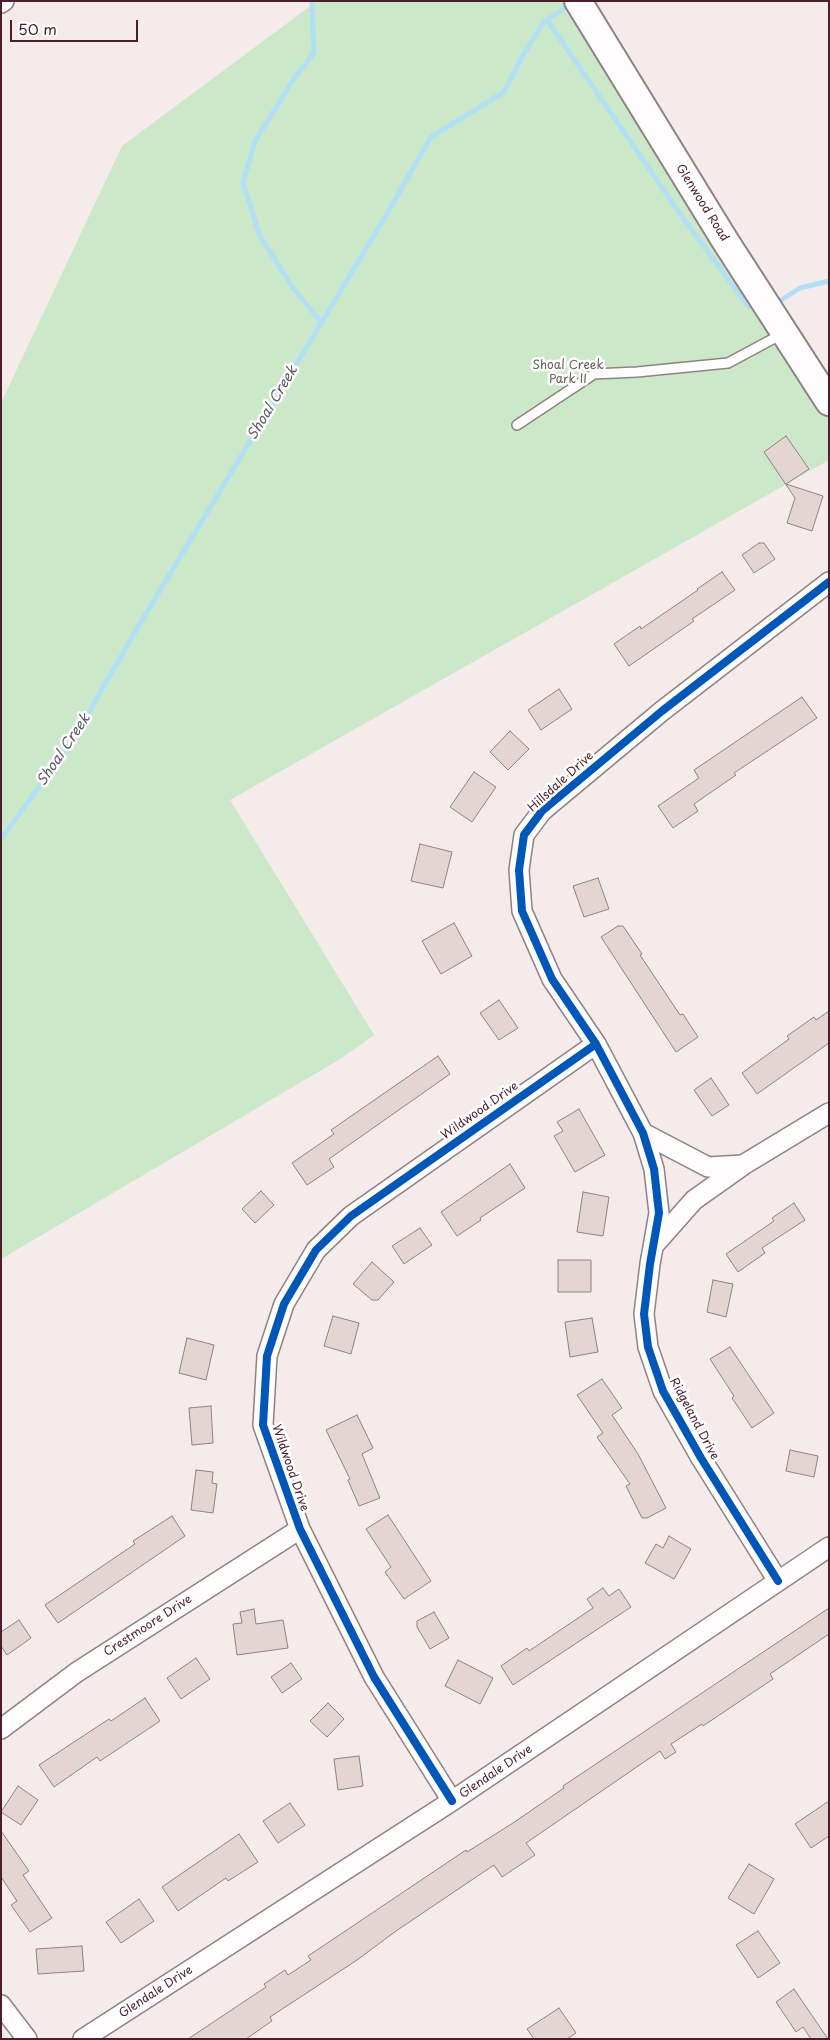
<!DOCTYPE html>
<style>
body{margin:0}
#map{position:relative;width:830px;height:2040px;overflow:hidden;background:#f5ebea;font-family:"Playpen Sans",sans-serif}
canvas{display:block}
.frame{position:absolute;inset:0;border:2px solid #4a1f2b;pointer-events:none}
.scale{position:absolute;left:10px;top:20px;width:128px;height:22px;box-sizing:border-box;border:2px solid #4a1f2b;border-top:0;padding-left:6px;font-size:15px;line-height:18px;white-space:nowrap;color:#4a1f2b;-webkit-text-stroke:4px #fff;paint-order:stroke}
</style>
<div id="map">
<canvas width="830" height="2040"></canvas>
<div class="frame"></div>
<div class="scale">50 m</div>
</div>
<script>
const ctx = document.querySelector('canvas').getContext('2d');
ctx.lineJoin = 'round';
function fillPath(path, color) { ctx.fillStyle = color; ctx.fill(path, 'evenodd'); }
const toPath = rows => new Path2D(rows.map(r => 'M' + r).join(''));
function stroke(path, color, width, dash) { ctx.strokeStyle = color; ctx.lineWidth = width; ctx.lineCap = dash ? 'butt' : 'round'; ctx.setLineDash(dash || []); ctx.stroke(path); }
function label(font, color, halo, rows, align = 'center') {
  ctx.font = font + ' "Playpen Sans",sans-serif'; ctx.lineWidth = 5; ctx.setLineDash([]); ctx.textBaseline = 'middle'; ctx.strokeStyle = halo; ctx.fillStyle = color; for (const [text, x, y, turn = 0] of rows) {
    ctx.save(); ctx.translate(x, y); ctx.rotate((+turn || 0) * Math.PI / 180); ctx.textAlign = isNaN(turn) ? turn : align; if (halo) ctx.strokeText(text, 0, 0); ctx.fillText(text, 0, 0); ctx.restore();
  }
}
const green = toPath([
 [317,1,572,1,829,399,829,460,230,800,374,1035,342,1058,1,1259,1,403,122,146]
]);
const stream = toPath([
 [312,1,314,53,295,77,255,141,243,183,260,236,293,288,322,323],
 [547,20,683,218,748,306,758,307],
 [775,304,800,288,829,281],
 [1,839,71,743,135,632,385,217,431,137,504,92,523,55,543,23,570,4]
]);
const building = toPath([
 [786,436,809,469,786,484,823,496,812,531,787,523,795,498,764,452,786,436],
 [759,543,764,543,775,559,754,573,742,555,759,543],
 [722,572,735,590,692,619,694,621,629,666,614,644,640,626,641,629,698,590,697,589,722,572],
 [559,689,572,709,541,730,528,710,559,689],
 [802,697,817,718,734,773,736,775,694,804,698,811,673,828,658,806,699,778,694,770,802,697],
 [510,731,529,749,508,770,490,752,510,731],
 [474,772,496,787,472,822,450,807,474,772],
 [420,844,452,852,443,888,411,881,420,844],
 [598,878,609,909,584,917,573,886,598,878],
 [454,923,472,956,441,974,422,941,454,923],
 [618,926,623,926,642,954,640,955,680,1015,683,1014,698,1037,676,1052,601,937,618,926],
 [499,1000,518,1028,499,1040,480,1013,499,1000],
 [829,1011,829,1043,757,1094,742,1073,789,1039,787,1036,814,1017,816,1020,829,1011],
 [438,1056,450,1074,329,1159,334,1167,307,1185,292,1163,334,1134,331,1130,438,1056],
 [711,1078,729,1105,712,1116,694,1090,711,1078],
 [579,1109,605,1155,575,1172,554,1136,563,1131,557,1122,579,1109],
 [510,1164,525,1188,480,1218,481,1220,457,1236,441,1212,510,1164],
 [261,1191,274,1205,255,1223,242,1209,261,1191],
 [583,1192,609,1197,603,1236,577,1232,583,1192],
 [794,1203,805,1220,762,1248,765,1253,738,1272,726,1254,774,1221,772,1218,794,1203],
 [420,1228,432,1245,404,1264,392,1246,420,1228],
 [558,1260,591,1260,591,1292,558,1292,558,1260],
 [372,1262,394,1282,378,1300,372,1300,353,1284,372,1262],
 [713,1280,733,1284,726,1317,707,1312,713,1280],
 [333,1316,359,1323,351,1354,324,1346,333,1316],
 [592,1318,598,1352,570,1357,565,1322,592,1318],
 [187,1338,214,1345,206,1380,179,1373,187,1338],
 [730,1347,774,1413,752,1428,732,1398,734,1396,710,1359,730,1347],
 [602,1379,622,1408,612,1415,638,1454,666,1508,647,1518,642,1518,626,1486,630,1484,597,1437,603,1433,577,1395,602,1379],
 [211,1406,213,1443,192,1445,189,1408,211,1406],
 [357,1415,373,1448,362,1454,380,1498,359,1506,348,1480,350,1479,326,1430,357,1415],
 [790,1450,818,1456,814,1477,786,1471,790,1450],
 [196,1470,213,1472,212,1483,217,1484,213,1513,191,1510,196,1470],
 [388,1515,431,1581,404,1599,385,1572,391,1567,366,1529,388,1515],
 [172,1516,185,1536,58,1623,45,1605,135,1544,133,1541,172,1516],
 [669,1536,691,1549,674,1579,645,1563,656,1544,663,1548,669,1536],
 [603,1588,609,1596,619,1589,631,1607,513,1685,501,1666,527,1648,529,1651,593,1608,587,1599,603,1588],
 [829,1608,829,1634,770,1674,773,1679,703,1726,702,1724,671,1744,676,1752,665,1759,660,1751,526,1843,535,1855,502,1877,494,1865,396,1931,357,1960,270,2017,272,2021,246,2039,188,2039,266,1987,264,1984,285,1970,288,1975,311,1960,308,1956,466,1850,467,1852,513,1823,564,1788,563,1786,829,1608],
 [254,1609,256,1624,283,1620,288,1648,237,1655,233,1624,242,1623,240,1612,254,1609],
 [434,1612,449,1638,430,1649,417,1627,417,1621,434,1612],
 [19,1620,31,1638,7,1655,1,1646,1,1632,19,1620],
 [196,1658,210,1679,181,1699,167,1678,196,1658],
 [458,1660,493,1678,480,1704,445,1686,458,1660],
 [291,1663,302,1679,282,1693,271,1677,291,1663],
 [145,1698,160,1721,100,1761,97,1757,54,1787,39,1765,109,1719,111,1721,145,1698],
 [328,1703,344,1719,327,1737,310,1721,328,1703],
 [359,1756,363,1786,338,1790,334,1759,359,1756],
 [18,1786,38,1800,21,1825,1,1812,18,1786],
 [829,1801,829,1836,811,1848,795,1824,829,1801],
 [290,1803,305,1825,278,1843,263,1821,290,1803],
 [1,1831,29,1871,23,1875,52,1918,30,1932,11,1905,17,1901,1,1877,1,1831],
 [239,1834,258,1862,228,1881,226,1878,178,1911,162,1887,239,1834],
 [749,1864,774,1879,754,1914,728,1898,749,1864],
 [139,1899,154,1921,121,1943,106,1922,139,1899],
 [758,1931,780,1963,758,1978,736,1945,758,1931],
 [82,1946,84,1971,38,1974,36,1949,82,1946],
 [794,1989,828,2039,811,2039,803,2027,796,2032,776,2002,794,1989],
 [559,2008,576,2033,567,2039,534,2039,527,2029,559,2008]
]);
const service = toPath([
 [517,425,594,374,637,372,728,363,782,334]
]);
const minor = toPath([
 [1,3,4,1],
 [643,1133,708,1167,743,1165,829,1113],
 [655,1244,694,1200,742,1166],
 [778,1581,701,1458,663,1391,648,1347,644,1314,650,1264,659,1213,654,1169,643,1133,596,1044,552,979,522,911,519,870,524,835,542,811,662,711,829,582],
 [1,1729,77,1672,300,1529],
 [452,1801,374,1677,300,1529,263,1425,267,1356,284,1304,316,1250,351,1216,596,1044],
 [1,2005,27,2039],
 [83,2039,452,1801,829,1547]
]);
const secondary = toPath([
 [578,1,724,239,829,402]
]);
const cycleway = toPath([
 [778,1581,701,1458,663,1391,648,1347,644,1314,650,1264,659,1213,654,1169,643,1133,596,1044,552,979,522,911,519,870,524,835,542,811,662,711,829,582],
 [452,1801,374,1677,300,1529,263,1425,267,1356,284,1304,316,1250,351,1216,596,1044]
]);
const streetNames = [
 ["Glenwood Road",702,203,58],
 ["Hillsdale Drive",561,782,-42],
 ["Wildwood Drive",480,1111,-35],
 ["Ridgeland Drive",694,1419,62],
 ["Wildwood Drive",290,1468,71],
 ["Crestmoore Drive",148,1626,-33],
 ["Glendale Drive",496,1772,-34],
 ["Glendale Drive",156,1992,-33]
];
const parkNames = [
 ["Shoal Creek",568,366],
 ["Park II",568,380]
];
const waterNames = [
 ["Shoal Creek",273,403,-59],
 ["Shoal Creek",64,750,-56]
];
fillPath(green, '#cbe8c8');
stroke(stream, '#b2dff4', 5);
fillPath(building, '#e4d4d2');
stroke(building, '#8f8284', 1);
stroke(service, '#8f8284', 12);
stroke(minor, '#8f8284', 22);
stroke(secondary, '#8f8284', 30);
stroke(service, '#fefcfc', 9);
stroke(minor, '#fefcfc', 19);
stroke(secondary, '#fefcfc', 26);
stroke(cycleway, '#0057b8', 8);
label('12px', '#4a1f2b', '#fff', streetNames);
label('12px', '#665b52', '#fff', parkNames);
label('italic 14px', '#615768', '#fff', waterNames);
</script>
